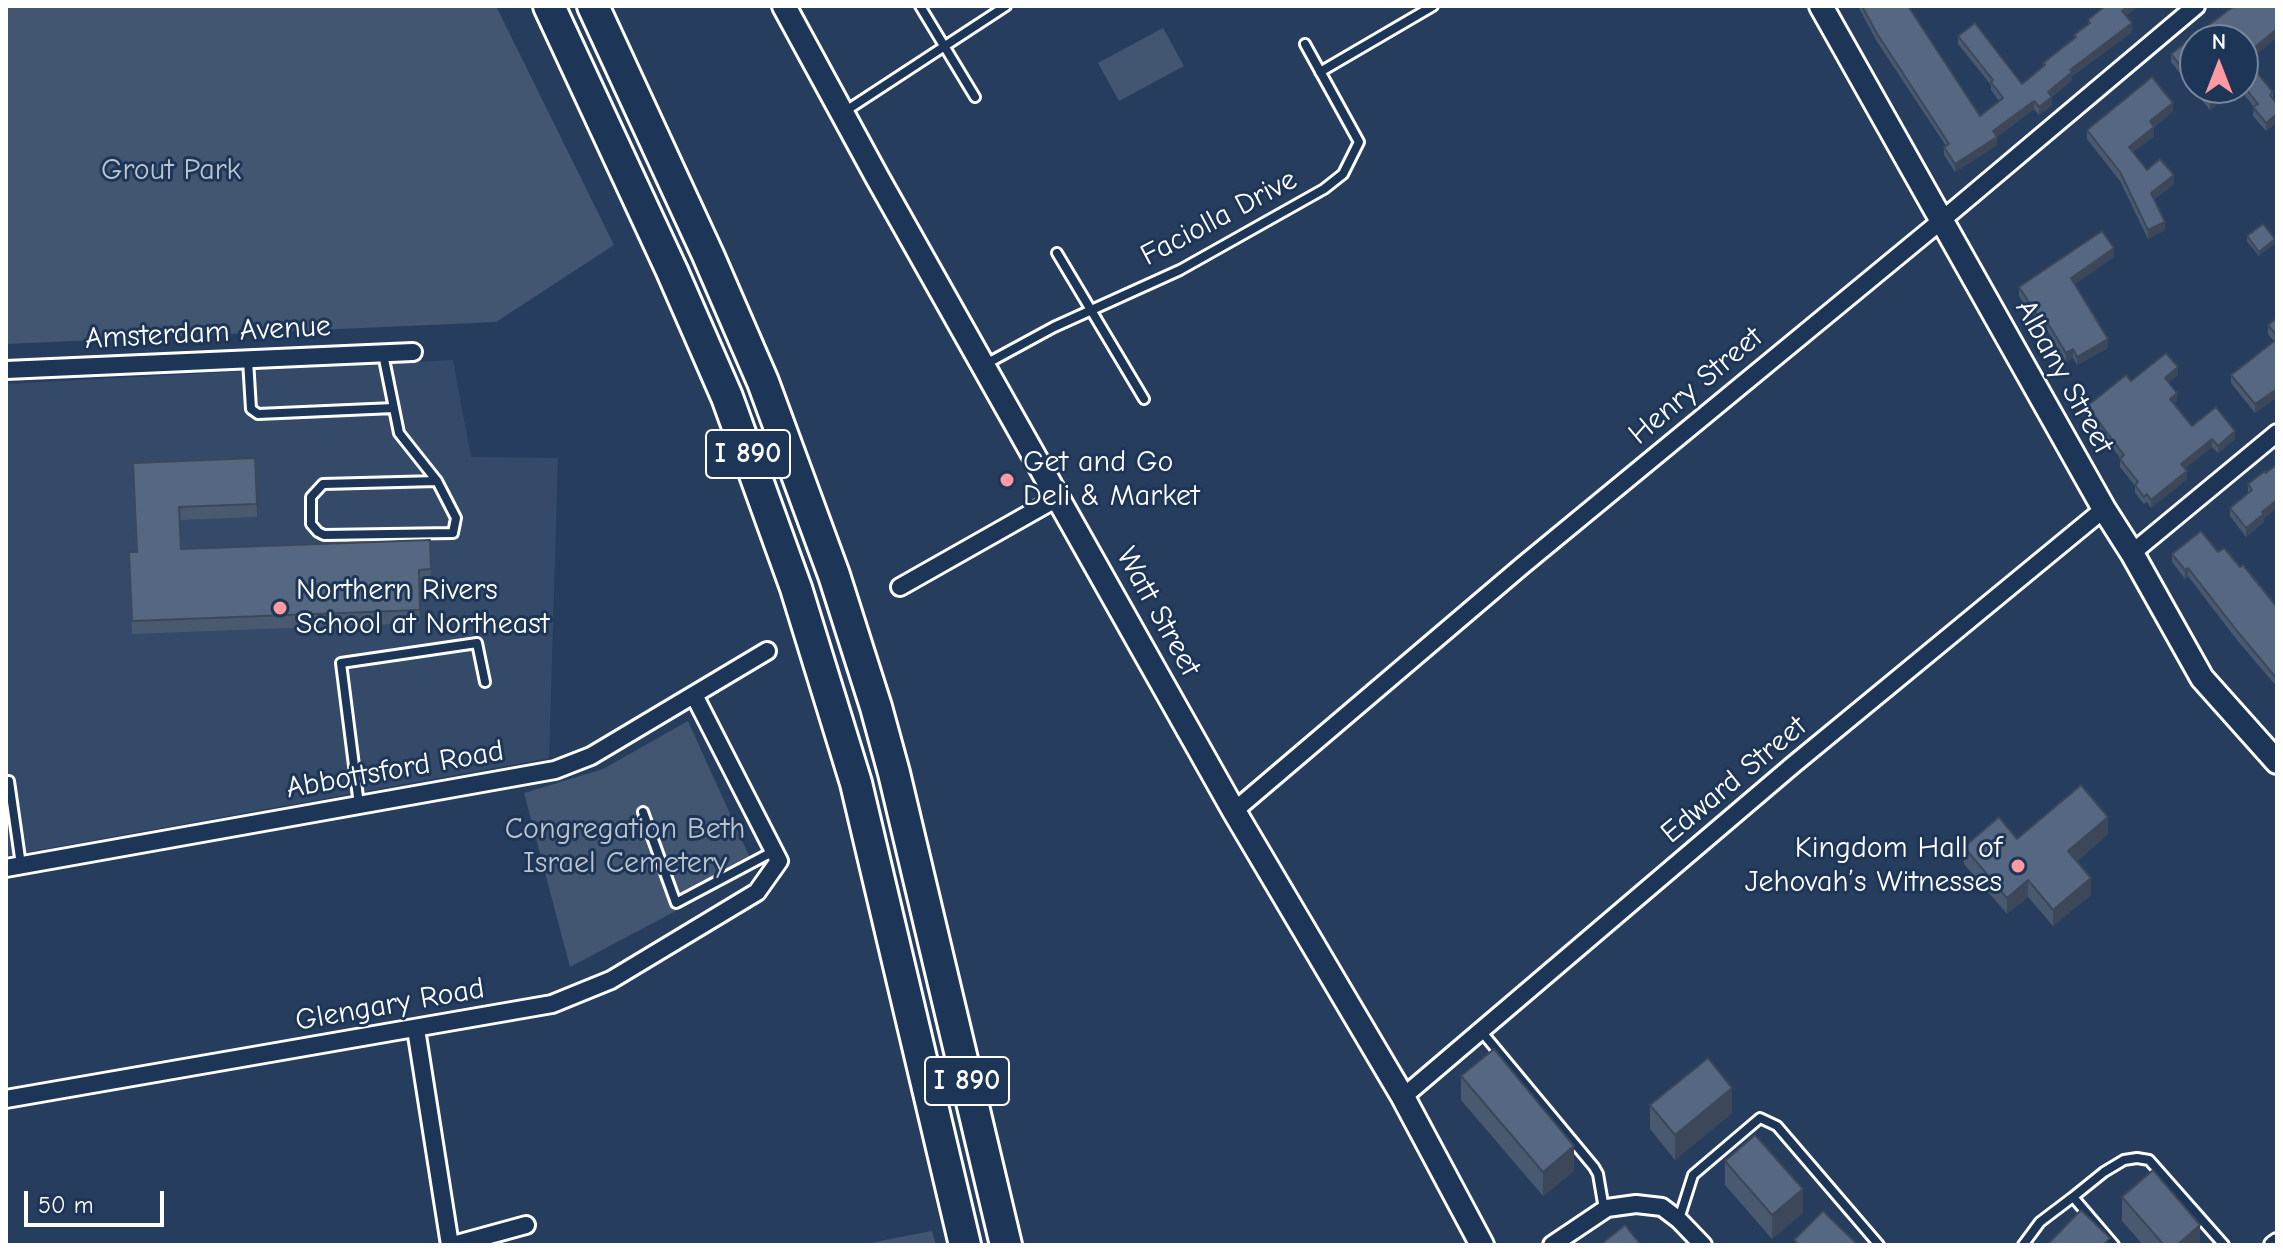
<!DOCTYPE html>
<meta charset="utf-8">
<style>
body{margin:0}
#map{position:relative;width:2283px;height:1251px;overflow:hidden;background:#263d5e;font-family:"Comic Neue",sans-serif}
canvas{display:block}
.frame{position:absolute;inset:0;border:8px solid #fff;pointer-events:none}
.north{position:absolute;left:2179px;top:24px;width:80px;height:80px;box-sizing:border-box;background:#1d3557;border:2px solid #77869a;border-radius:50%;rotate:0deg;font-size:22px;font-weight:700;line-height:32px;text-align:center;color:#fff}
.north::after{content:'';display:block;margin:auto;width:28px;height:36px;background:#ff9aa2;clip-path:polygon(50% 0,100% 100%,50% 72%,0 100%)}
.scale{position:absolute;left:24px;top:1191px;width:140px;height:36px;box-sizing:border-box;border:4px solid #fff;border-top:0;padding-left:10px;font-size:24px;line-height:28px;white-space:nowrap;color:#fff;-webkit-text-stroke:6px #1d3557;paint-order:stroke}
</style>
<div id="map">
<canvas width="2283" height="1251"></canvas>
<div class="frame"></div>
<div class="north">N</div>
<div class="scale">50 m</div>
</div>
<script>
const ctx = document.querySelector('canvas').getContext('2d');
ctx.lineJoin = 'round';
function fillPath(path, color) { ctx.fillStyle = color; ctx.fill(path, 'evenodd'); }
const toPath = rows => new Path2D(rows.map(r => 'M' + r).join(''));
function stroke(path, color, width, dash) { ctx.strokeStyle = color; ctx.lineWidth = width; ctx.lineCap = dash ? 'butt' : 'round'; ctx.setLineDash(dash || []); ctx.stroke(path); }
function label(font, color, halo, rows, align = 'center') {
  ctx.font = font + ' "Comic Neue",sans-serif'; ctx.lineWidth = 6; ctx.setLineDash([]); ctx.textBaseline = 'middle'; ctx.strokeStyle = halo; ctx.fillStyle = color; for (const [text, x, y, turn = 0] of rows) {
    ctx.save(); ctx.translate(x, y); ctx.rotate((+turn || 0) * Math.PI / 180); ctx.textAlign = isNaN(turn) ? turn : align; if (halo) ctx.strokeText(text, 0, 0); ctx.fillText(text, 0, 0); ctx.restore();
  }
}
const built = toPath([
 [453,360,471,457,558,458,549,758,6,856,6,384]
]);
const green = toPath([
 [6,6,496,6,614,245,496,322,6,344],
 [1163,28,1184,66,1119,101,1098,63],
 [688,721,755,869,570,967,524,793,603,769],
 [932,1231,936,1245,859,1245]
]);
const lane = toPath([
 [920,6,975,97],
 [1320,72,1433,6],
 [844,112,1006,6],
 [1057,253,1144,399],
 [383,354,399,433,437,481,456,518,453,533,324,535,318,532,311,524,311,497,323,484,437,481],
 [248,360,251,409,258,414,394,408],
 [984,365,1054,327,1180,270,1324,189,1343,174,1359,142,1305,44],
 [6,781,9,781,21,865],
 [359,805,341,663,477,643,485,682],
 [643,812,676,903,774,851],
 [1481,1031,1594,1167,1598,1174,1604,1209],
 [2073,1197,2104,1172,2124,1160,2137,1158,2149,1160,2224,1245],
 [1679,1219,1693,1175,1760,1118,1777,1126,1879,1245],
 [2023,1245,2040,1222,2073,1197,2114,1245]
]);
const street = toPath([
 [6,370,413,352],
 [2132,553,2277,433],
 [900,587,1059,497],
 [1234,811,1522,566,1942,220,2196,6],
 [6,868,555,770,591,756,767,651],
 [416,1029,450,1245],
 [1403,1097,1793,765,2104,509],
 [6,1099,552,1004,611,980,757,892,779,861,694,695],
 [453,1245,526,1225],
 [1552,1245,1607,1208,1636,1204,1662,1207,1679,1220,1703,1245],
 [2273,1245,2277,1242]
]);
const secondary = toPath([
 [784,6,877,177,1234,811,1403,1097,1482,1245],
 [1821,6,2104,509,2132,553,2202,678,2277,762]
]);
const highway = toPath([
 [549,6,672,271,727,397,796,588,856,783,965,1245],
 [593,6,708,255,763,382,834,575,876,707,894,773,1006,1245]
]);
const wall = toPath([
 [1858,6,1908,6,1980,116,1999,101,1991,90,1991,85,1958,44,1958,36,2022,84,2043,67,2043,63,2074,38,2074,35,2088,25,2088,20,2105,6,2138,6,2126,16,2132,32,2072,76,2072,80,2052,97,2052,105,2039,115,2034,109,1997,137,1997,145,1955,172,1944,155,1944,147,1946,146,1876,40],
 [2234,6,2277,6,2277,37,2254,56,2257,60,2257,69,2255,70,2273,92,2273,99,2277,104,2277,122,2266,131,2253,116,2254,107,2239,88,2243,88,2243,40,2195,40,2195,88,2237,88,2210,110,2171,62,2171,54],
 [2173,111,2154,127,2154,136,2133,152,2147,170,2174,184,2154,199,2165,230,2148,239,2120,181,2087,139,2087,130],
 [2247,236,2275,243,2259,256,2247,241],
 [2114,257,2075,284,2108,348,2077,365,2073,358,2066,362,2047,330,2043,333,2019,296,2019,287],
 [2277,318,2277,397,2255,413,2231,383,2231,375,2274,341,2268,334,2268,325],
 [2178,375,2168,382,2177,401,2174,403,2192,426,2235,439,2218,453,2212,447,2185,468,2187,479,2151,508,2147,502,2144,504,2135,493,2135,486,2120,467,2120,458,2087,414,2087,406,2131,381],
 [255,458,257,517,180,520,181,549,430,540,431,582,419,582,420,623,132,634,129,565,136,552,133,475],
 [2265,471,2264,522,2246,537,2230,516,2230,508,2248,494,2248,484],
 [2218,552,2240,567,2277,607,2277,687,2237,640,2188,576,2185,579,2172,562,2172,554],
 [2108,834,2077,861,2091,895,2053,926,2028,897,2007,914,1964,864,1964,847,2017,839],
 [1461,1076,1574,1171,1543,1196,1461,1100],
 [1650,1105,1732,1113,1675,1160,1650,1129],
 [1725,1161,1803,1213,1772,1239,1725,1185],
 [2122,1197,2200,1245,2143,1245,2122,1221]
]);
const shadedWall = toPath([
 [2128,6,2138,6,2122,19,2122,11],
 [2132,23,2132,32,2072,76,2072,80,2052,97,2052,105,2039,115,2039,107,2048,92,2070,70],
 [2277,29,2277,37,2250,60,2250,51],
 [2257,60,2257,69,2251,73,2251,65],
 [2227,88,2237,88,2210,110,2210,102],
 [2034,101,2034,109,1997,137,1997,145,1955,172,1955,164,1993,131],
 [2173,103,2173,111,2150,130,2150,121],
 [2277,114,2277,122,2266,131,2266,123],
 [2154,127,2154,136,2129,156,2129,147],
 [2174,175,2174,184,2151,202,2151,193],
 [2165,222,2165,230,2148,239,2148,230],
 [2275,239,2275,243,2259,256,2259,252],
 [2114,248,2114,257,2071,287,2071,278],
 [2047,322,2047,330,2043,333,2043,324],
 [2108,339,2108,348,2077,365,2077,357],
 [2073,349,2073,358,2066,362,2066,353],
 [2178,367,2178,375,2165,385,2165,378],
 [2277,389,2277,397,2255,413,2255,404],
 [2177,393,2177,401,2170,406,2170,399],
 [2235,431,2235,439,2218,453,2218,446],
 [2212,439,2212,447,2181,472,2181,464],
 [2187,471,2187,479,2151,508,2151,500],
 [2277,500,2277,508,2264,519,2264,522,2246,537,2246,528,2262,512],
 [2188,568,2188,576,2185,579,2185,570],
 [2108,817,2108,834,2068,868,2068,851],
 [2091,878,2091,895,2053,926,2053,910],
 [2028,880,2028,897,2007,914,2007,898],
 [1732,1088,1732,1113,1675,1160,1675,1135],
 [1574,1146,1574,1171,1543,1196,1543,1172],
 [1803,1189,1803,1213,1772,1239,1772,1215],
 [2200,1225,2200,1245,2177,1245]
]);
const building = toPath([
 [1862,6,1908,6,1980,116,2003,98,1991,82,1993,80,1958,36,1975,23,2022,84,2045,65,2043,63,2076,37,2074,35,2090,23,2088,20,2105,6,2128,6,2122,11,2132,23,2070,70,2072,72,2048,92,2052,97,2039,107,2034,101,1993,131,1997,137,1955,164,1944,147,1949,144,1876,32,1862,6],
 [2234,6,2277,6,2277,29,2250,51,2257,60,2251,65,2273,92,2270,95,2277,104,2277,114,2266,123,2253,107,2258,104,2243,85,2243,40,2195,40,2195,84,2171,54,2234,6],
 [2152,77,2173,103,2150,121,2154,127,2129,147,2147,170,2160,159,2174,175,2151,193,2165,222,2148,230,2120,172,2087,130,2152,77],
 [2198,88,2227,88,2210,102,2198,88],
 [2263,224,2275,239,2259,252,2247,236,2263,224],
 [2102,231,2114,248,2071,278,2108,339,2077,357,2073,349,2066,353,2047,322,2043,324,2019,287,2102,231],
 [2277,318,2277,336,2268,325,2277,318],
 [2277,339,2277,389,2255,404,2231,375,2277,339],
 [2166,353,2178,367,2165,378,2177,393,2170,399,2192,426,2216,407,2235,431,2218,446,2212,439,2181,464,2187,471,2151,500,2147,494,2144,497,2135,485,2138,482,2120,459,2124,455,2087,406,2126,375,2131,381,2166,353],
 [255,458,257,504,179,507,181,549,430,540,431,569,419,570,420,610,132,621,129,552,137,552,133,463,255,458],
 [2277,464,2277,500,2262,512,2264,514,2246,528,2230,508,2252,490,2248,484,2265,471,2266,473,2277,464],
 [2201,531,2218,552,2224,548,2240,567,2243,565,2277,607,2277,679,2237,631,2188,568,2185,570,2172,554,2201,531],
 [2081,785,2108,817,2068,851,2091,878,2053,910,2028,880,2007,898,1964,847,1999,817,2017,839,2081,785],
 [1494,1049,1574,1146,1543,1172,1461,1076,1494,1049],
 [1708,1058,1732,1088,1675,1135,1650,1105,1708,1058],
 [1755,1135,1803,1189,1772,1215,1725,1161,1755,1135],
 [2153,1170,2200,1225,2177,1245,2164,1245,2122,1197,2153,1170],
 [2081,1210,2110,1238,2103,1245,2047,1245,2081,1210],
 [1823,1211,1858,1245,1799,1245,1794,1240,1823,1211],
 [1625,1225,1641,1245,1600,1245,1625,1225]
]);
const markers = [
 [1007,480,8,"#ff9aa2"],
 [280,608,8,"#ff9aa2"],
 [2018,866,8,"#ff9aa2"]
];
const shields = [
 [748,454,84],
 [967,1081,84]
];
const shieldNames = [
 ["I 890",748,454],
 ["I 890",967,1081]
];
const parkNames = [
 ["Grout Park",171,171],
 ["Congregation Beth",625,830],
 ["Israel Cemetery",625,864]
];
const streetNames = [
 ["Faciolla Drive",1219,218,-28],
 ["Amsterdam Avenue",208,333,-3],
 ["Albany Street",2064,377,61],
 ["Henry Street",1696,386,-40],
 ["Watt Street",1158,612,61],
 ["Abbottsford Road",395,770,-10],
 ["Edward Street",1734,780,-40],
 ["Glengary Road",390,1005,-10]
];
const poiNames = [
 ["Get and Go",1023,463],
 ["Deli & Market",1023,497],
 ["Northern Rivers",296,591],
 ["School at Northeast",296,625],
 ["Kingdom Hall of",2002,849,"right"],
 ["Jehovah’s Witnesses",2002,883,"right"]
];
fillPath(built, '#344a68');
fillPath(green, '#425672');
stroke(lane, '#fff', 14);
stroke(street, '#fff', 22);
stroke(secondary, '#fff', 28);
stroke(highway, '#fff', 36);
stroke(lane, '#1d3557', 8);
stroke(street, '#1d3557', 16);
stroke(secondary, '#1d3557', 22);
stroke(highway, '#1d3557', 30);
fillPath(wall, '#49596f');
fillPath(shadedWall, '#3c485a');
fillPath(building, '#556781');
stroke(building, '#3c485a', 2);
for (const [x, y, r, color] of markers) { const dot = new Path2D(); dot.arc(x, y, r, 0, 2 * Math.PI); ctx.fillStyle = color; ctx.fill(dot); stroke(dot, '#1d3557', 3); }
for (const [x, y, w] of shields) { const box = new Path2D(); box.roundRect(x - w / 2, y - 24, w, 48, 6); ctx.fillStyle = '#1d3557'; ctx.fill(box); stroke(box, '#fff', 2); }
label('bold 28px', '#fff', null, shieldNames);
label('30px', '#bdc4ce', '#1d3557', parkNames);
label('30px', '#fff', '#1d3557', streetNames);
label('30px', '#fff', '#1d3557', poiNames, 'left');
</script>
